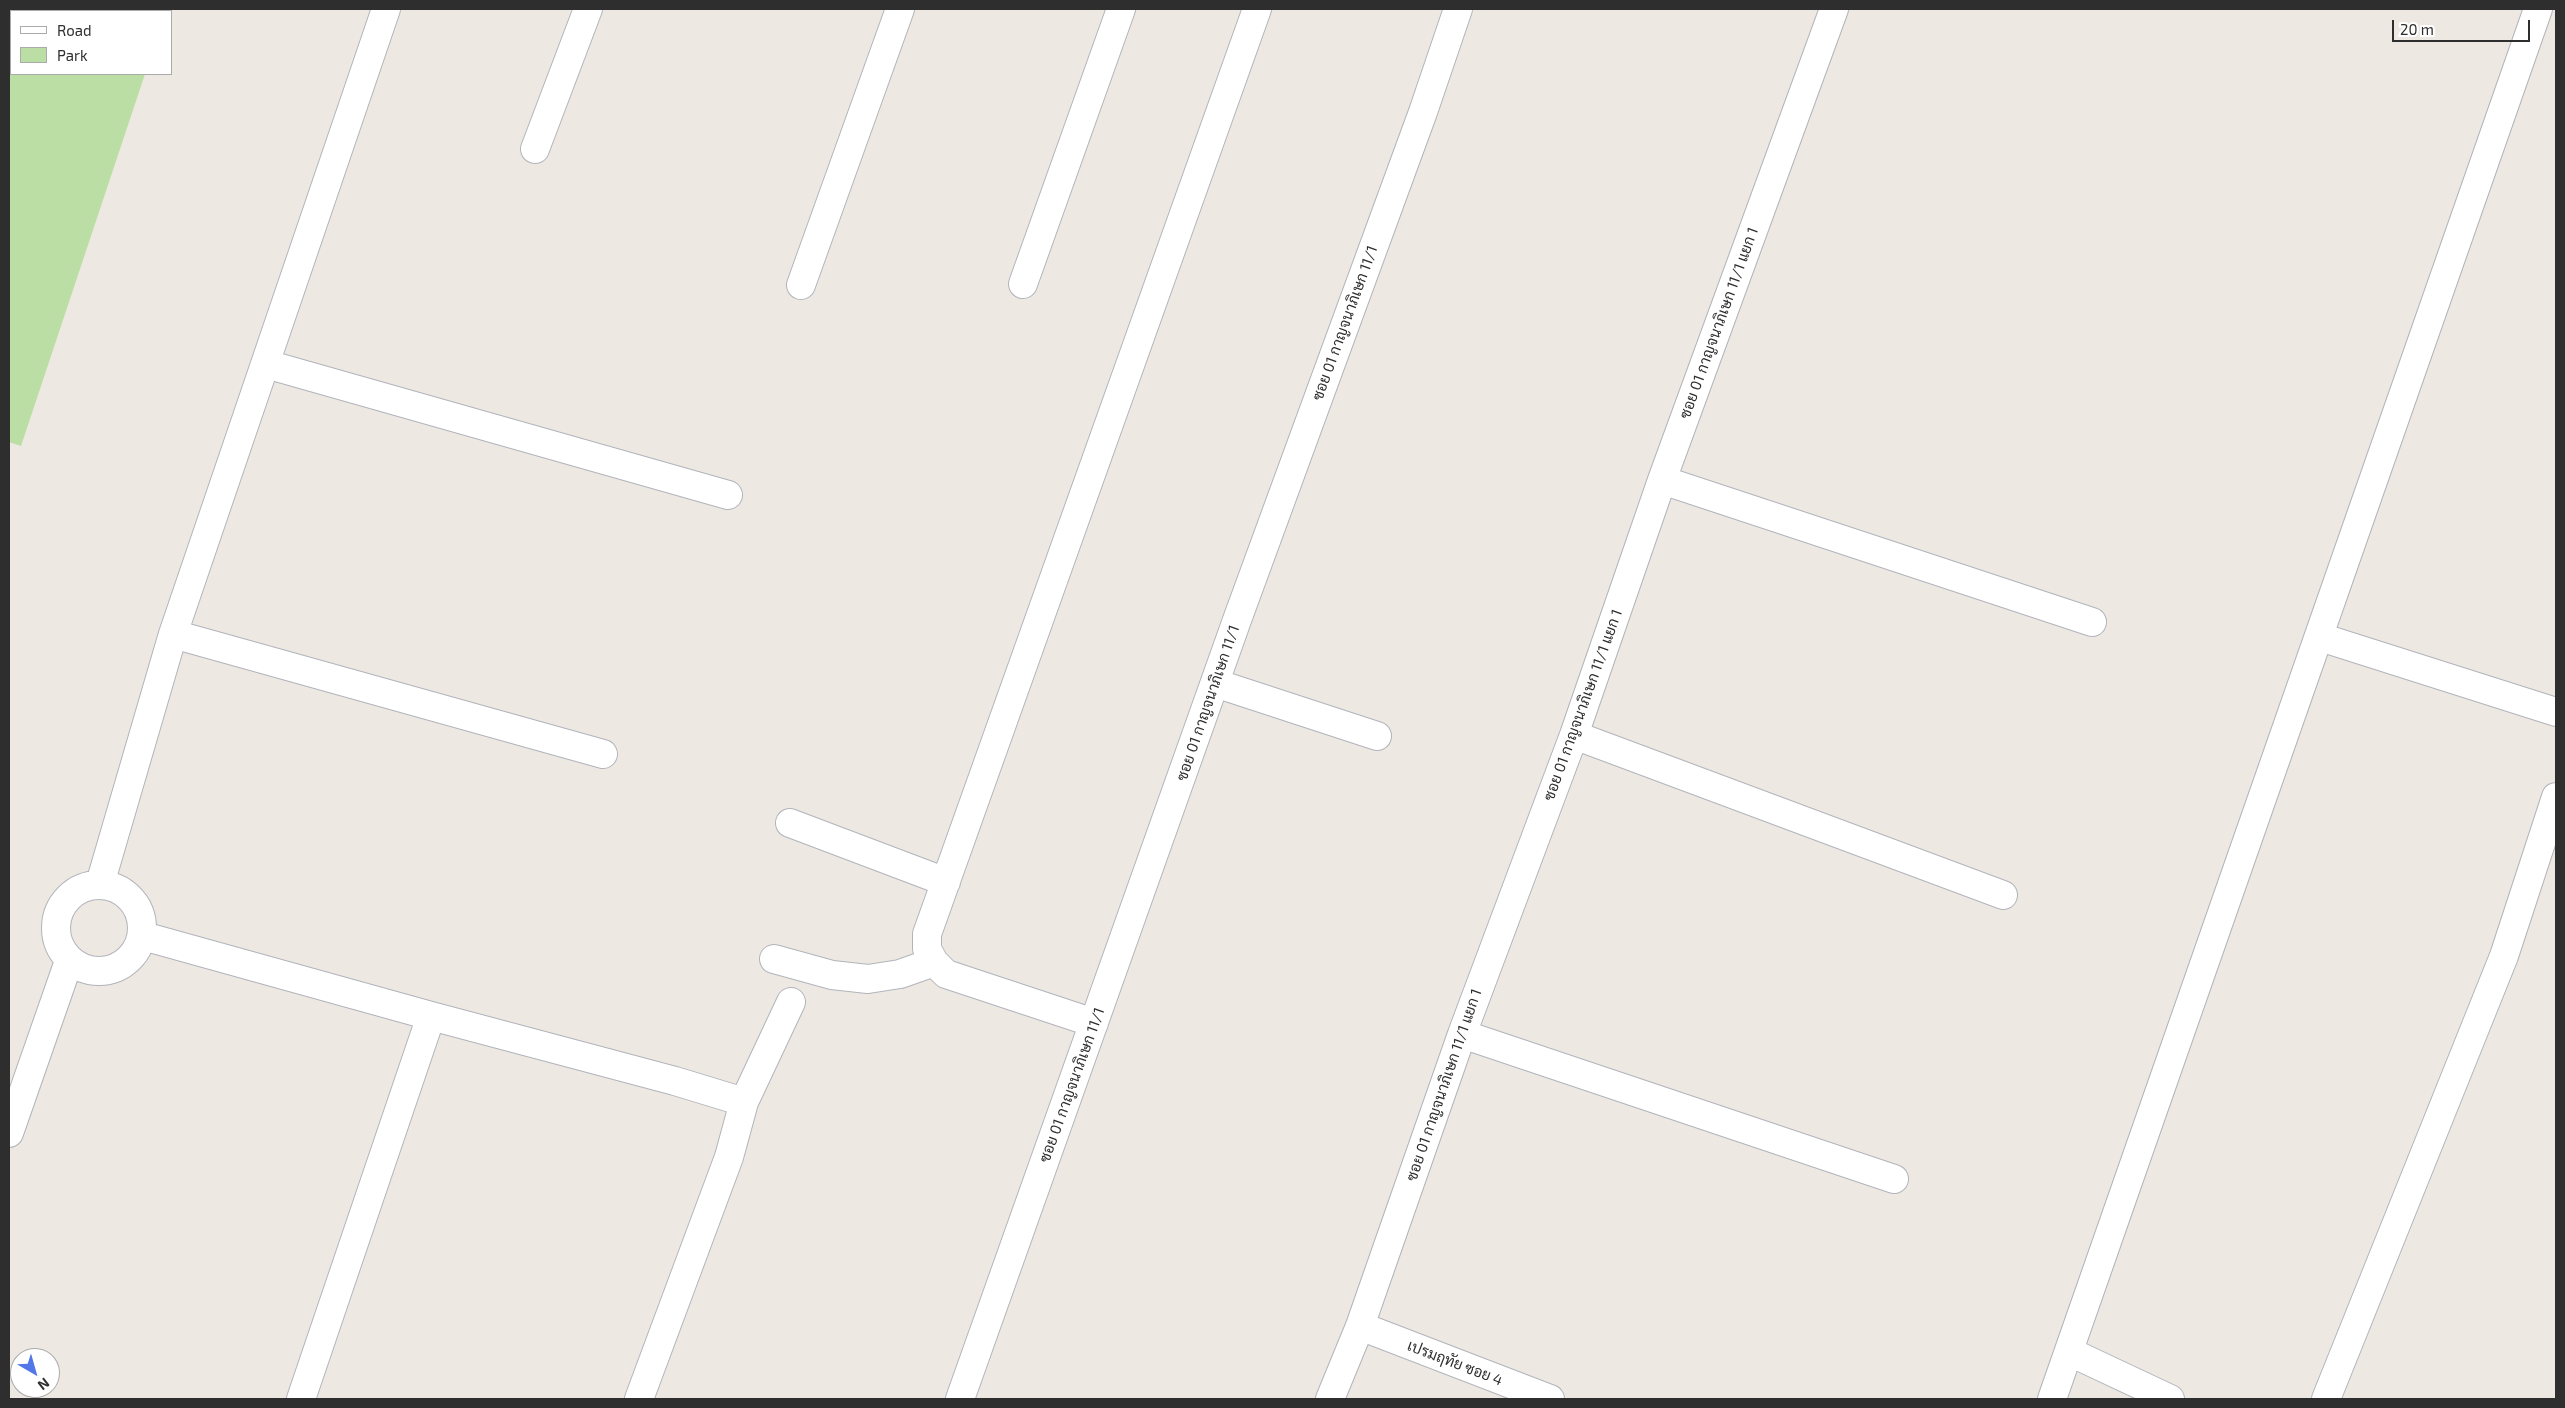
<!DOCTYPE html>
<meta charset="utf-8">
<style>
body{margin:0}
#map{position:relative;width:2565px;height:1408px;overflow:hidden;background:#ede8e2;font-family:"Exo 2",sans-serif}
canvas{display:block}
.frame{position:absolute;inset:0;border:10px solid #2e2e2e;pointer-events:none}
.legend{position:absolute;left:10px;top:10px;width:162px;height:65px;box-sizing:border-box;background:#fff;border:1px solid #ababab;margin:0;padding:6px 9px;list-style:none;font-size:15px;color:#2e2e2e}
.legend li{display:flex;align-items:center;gap:10px;height:25px}
.legend b{width:25px;border:1px solid #ababab}
.north{position:absolute;left:10px;top:1348px;width:50px;height:50px;box-sizing:border-box;background:#fff;border:1px solid #ababab;border-radius:50%;rotate:142deg;font-size:14px;font-weight:700;line-height:20px;text-align:center;color:#2e2e2e}
.north::after{content:'';display:block;margin:auto;width:18px;height:22px;background:#5377e9;clip-path:polygon(50% 0,100% 100%,50% 72%,0 100%)}
.scale{position:absolute;left:2392px;top:20px;width:138px;height:22px;box-sizing:border-box;border:2px solid #2e2e2e;border-top:0;padding-left:6px;font-size:15px;line-height:18px;white-space:nowrap;color:#2e2e2e;-webkit-text-stroke:4px #fff;paint-order:stroke}
</style>
<div id="map">
<canvas width="2565" height="1408"></canvas>
<div class="frame"></div>
<ul class="legend">
<li><b style="height:6px;background:#fff"></b>Road</li>
<li><b style="height:14px;background:#bbdea4"></b>Park</li>
</ul>
<div class="north">N</div>
<div class="scale">20 m</div>
</div>
<script>
const ctx = document.querySelector('canvas').getContext('2d');
ctx.lineJoin = 'round';
function fillPath(path, color) { ctx.fillStyle = color; ctx.fill(path, 'evenodd'); }
const toPath = rows => new Path2D(rows.map(r => 'M' + r).join(''));
function stroke(path, color, width, dash) { ctx.strokeStyle = color; ctx.lineWidth = width; ctx.lineCap = dash ? 'butt' : 'round'; ctx.setLineDash(dash || []); ctx.stroke(path); }
function label(font, color, halo, rows, align = 'center') {
  ctx.font = font + ' "Exo 2",Sarabun,sans-serif'; ctx.lineWidth = 4; ctx.setLineDash([]); ctx.textBaseline = 'middle'; ctx.strokeStyle = halo; ctx.fillStyle = color; for (const [text, x, y, turn = 0] of rows) {
    ctx.save(); ctx.translate(x, y); ctx.rotate((+turn || 0) * Math.PI / 180); ctx.textAlign = isNaN(turn) ? turn : align; if (halo) ctx.strokeText(text, 0, 0); ctx.fillText(text, 0, 0); ctx.restore();
  }
}
const green = toPath([
 [9,9,167,9,166,11,11,11,11,74,145,74,21,446,9,442]
]);
const minor = toPath([
 [535,149,588,9],
 [1023,284,1121,9],
 [801,285,900,9],
 [266,364,728,495],
 [1662,480,2092,622],
 [173,634,603,754],
 [2320,637,2556,712],
 [1215,683,1377,736],
 [1574,735,2003,895],
 [790,823,946,882],
 [100,884,173,634,386,9],
 '56 928a43 43 0 1 1 86 0a43 43 0 1 1-86 0Z',
 [143,936,431,1016,675,1081,744,1102],
 [774,959,832,975,868,979,900,974,934,962],
 [1094,1023,946,974,934,962,927,949,927,934,1257,9],
 [1462,1034,1894,1179],
 [9,1133,69,961],
 [1360,1326,1550,1399],
 [2070,1352,2170,1399],
 [301,1399,431,1016],
 [639,1399,729,1157,744,1102,791,1002],
 [960,1399,1237,620,1423,112,1458,9],
 [1330,1399,1360,1326,1462,1034,1574,735,1662,480,1834,9],
 [2052,1399,2538,9],
 [2326,1399,2504,956,2556,797]
]);
const streetNames = [
 ["ซอย 01 กาญจนาภิเษก 11/1",1345,323,-70],
 ["ซอย 01 กาญจนาภิเษก 11/1 แยก 1",1719,323,-70],
 ["ซอย 01 กาญจนาภิเษก 11/1",1208,703,-71],
 ["ซอย 01 กาญจนาภิเษก 11/1 แยก 1",1583,705,-70],
 ["ซอย 01 กาญจนาภิเษก 11/1",1072,1085,-70],
 ["ซอย 01 กาญจนาภิเษก 11/1 แยก 1",1444,1085,-71],
 ["เปรมฤทัย ซอย 4",1455,1363,21]
];
fillPath(green, '#bbdea4');
stroke(minor, '#b2b4bc', 30);
stroke(minor, '#fff', 28);
label('15px', '#2e2e2e', '#fff', streetNames);
</script>
